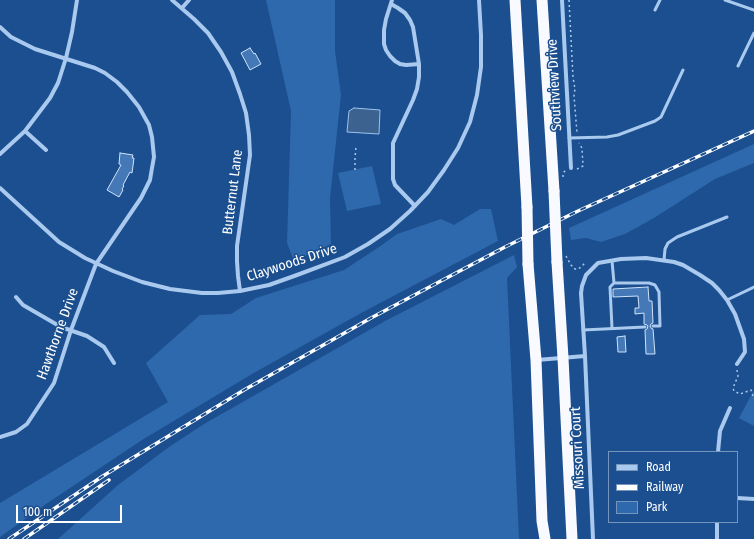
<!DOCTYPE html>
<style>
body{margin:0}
#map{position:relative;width:754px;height:539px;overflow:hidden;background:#1b4f8f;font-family:"Fira Sans Condensed",sans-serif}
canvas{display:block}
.legend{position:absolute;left:608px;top:451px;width:130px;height:72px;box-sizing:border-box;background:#1b4f8f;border:1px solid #7695bc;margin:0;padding:5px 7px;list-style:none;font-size:12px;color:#fff}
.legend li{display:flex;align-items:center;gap:8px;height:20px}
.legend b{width:20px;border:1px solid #7695bc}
.scale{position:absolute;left:16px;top:505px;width:106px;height:18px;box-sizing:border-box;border:2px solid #fff;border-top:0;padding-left:5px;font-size:12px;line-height:14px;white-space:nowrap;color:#fff;-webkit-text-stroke:3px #1b4f8f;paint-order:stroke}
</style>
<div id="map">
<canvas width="754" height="539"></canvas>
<ul class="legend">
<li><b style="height:5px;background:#a9c9ee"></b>Road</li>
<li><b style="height:5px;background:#fff"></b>Railway</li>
<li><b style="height:11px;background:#2e69ad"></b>Park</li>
</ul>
<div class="scale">100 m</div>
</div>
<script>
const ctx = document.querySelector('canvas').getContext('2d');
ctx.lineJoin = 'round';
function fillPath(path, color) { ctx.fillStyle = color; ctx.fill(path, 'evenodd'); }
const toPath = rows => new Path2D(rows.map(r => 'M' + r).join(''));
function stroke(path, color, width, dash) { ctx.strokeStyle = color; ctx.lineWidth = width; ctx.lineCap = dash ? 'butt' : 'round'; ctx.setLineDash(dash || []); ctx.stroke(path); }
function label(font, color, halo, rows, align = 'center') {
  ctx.font = font + ' "Fira Sans Condensed",sans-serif'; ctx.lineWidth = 3; ctx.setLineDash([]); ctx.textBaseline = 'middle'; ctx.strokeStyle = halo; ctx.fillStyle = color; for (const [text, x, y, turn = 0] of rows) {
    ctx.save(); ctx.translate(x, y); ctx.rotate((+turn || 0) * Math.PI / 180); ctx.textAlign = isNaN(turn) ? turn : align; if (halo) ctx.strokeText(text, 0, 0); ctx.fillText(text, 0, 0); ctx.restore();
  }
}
const green = toPath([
 [266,0,335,0,335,51,341,95,330,198,331,244,294,261,287,243,291,111],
 [754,144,754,163,715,179,654,218,625,234,601,242,586,238,571,240,569,228],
 [372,166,381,204,347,211,338,173],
 [480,209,491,209,498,241,363,312,252,374,142,440,46,504,0,537,0,503,168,402,146,363,200,315,231,314,256,298,344,270,379,247,397,234,441,219,454,225],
 [514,255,517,267,507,278,519,539,58,539,118,485,169,447,204,424,385,321],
 [754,390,754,426,739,418]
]);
const water = toPath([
 [354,108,380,110,379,134,347,132,349,111,354,108]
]);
const building = toPath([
 [250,48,254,54,255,53,261,64,250,70,241,53,250,48],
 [120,153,133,155,132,158,134,158,132,173,130,172,123,185,124,186,122,189,123,190,119,197,107,190,121,165,119,164,120,153],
 [648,287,649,301,652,301,653,323,651,324,650,326,651,328,653,329,655,354,646,354,645,330,647,329,648,326,647,325,644,324,644,313,635,314,635,308,639,308,638,296,613,297,613,289,648,287],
 [625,336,626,352,618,352,617,337,625,336]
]);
const path = toPath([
 [569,0,573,77,575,89,574,96,577,133],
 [577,169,583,166,582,148,579,143],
 [355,170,355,158,356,147],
 [563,177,563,173,566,170],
 [566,256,571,265,575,269,578,269,581,267,586,262],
 [737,370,738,376,733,388,734,391,740,394,751,390,754,399]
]);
const service = toPath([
 [725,0,754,10],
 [655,10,660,0],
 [738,66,754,33],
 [569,138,607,137,618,135,655,121,661,117,683,70],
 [664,260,665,249,668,243,677,237,727,217],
 [612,261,614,283,649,283,655,285,659,292,660,326,653,326],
 [727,300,754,287],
 [612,328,610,287,614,283],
 [583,330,645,327]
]);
const minor = toPath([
 [172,0,194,19,208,33,221,52,232,72,240,94,246,113,249,135,250,155,237,246,237,261,238,276,240,291],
 [392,0,386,19,384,30,384,44,386,50,390,56,395,61,400,64,406,65,419,64],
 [562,0,571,168],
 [391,4,398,8,405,13,410,20,413,27,419,64,419,77,417,89,413,100,393,143,393,179,395,185,415,206],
 [182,8,189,0],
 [0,27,11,37,35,49,95,68,105,73,117,82,127,92,139,107,149,125,152,137,154,157,152,168,150,180,141,198,96,264,71,330,54,383,27,424,16,432,0,437],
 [25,131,46,150],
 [0,154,25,131,50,98,58,83,66,58,72,32,77,0],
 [0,188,59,242,85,258,113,271,142,282,170,289,202,293,218,293,240,291,269,285,297,275,345,257,368,244,390,229,410,211,428,192,444,170,458,148,470,122,477,95,481,67,481,35,479,0],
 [16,297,23,305,61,327,87,336,104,347,114,363],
 [537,360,585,356],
 [718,452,720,431,730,408],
 [737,498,754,499],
 [593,539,585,356,581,293,582,286,586,275,598,263,621,259,646,258,674,262,683,265,700,275,712,283,719,290,727,300,735,314,744,339,745,352,737,364],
 [717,539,717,522]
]);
const trunk = toPath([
 [515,0,527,207],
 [542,0,554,191],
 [557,262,563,358,572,539],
 [528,264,536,360,542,521,545,539]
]);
const rail = toPath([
 [9,539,103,476,244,390,371,318,505,247,578,211,754,131],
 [24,539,109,480]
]);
const trunkBridge = toPath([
 [554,191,557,262],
 [527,207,528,264]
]);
const streetNames = [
 ["Southview Drive",555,85,-93],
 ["Butternut Lane",233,192,-83],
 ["Claywoods Drive",292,263,-18],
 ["Hawthorne Drive",58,334,-70],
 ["Missouri Court",578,448,-93]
];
fillPath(green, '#2e69ad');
fillPath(water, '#3c6290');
stroke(water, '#9cc4f0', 1);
fillPath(building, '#4478b7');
stroke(building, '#cfe3fa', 1);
stroke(path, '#a9c9ee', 1.5, [2, 3]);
stroke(service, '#a9c9ee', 3);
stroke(minor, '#a9c9ee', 4);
stroke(trunk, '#f8faff', 11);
stroke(rail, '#fff', 3.5);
stroke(rail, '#1b4f8f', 2, [6]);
stroke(trunkBridge, '#f8faff', 11);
label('14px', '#fff', '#1b4f8f', streetNames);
</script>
